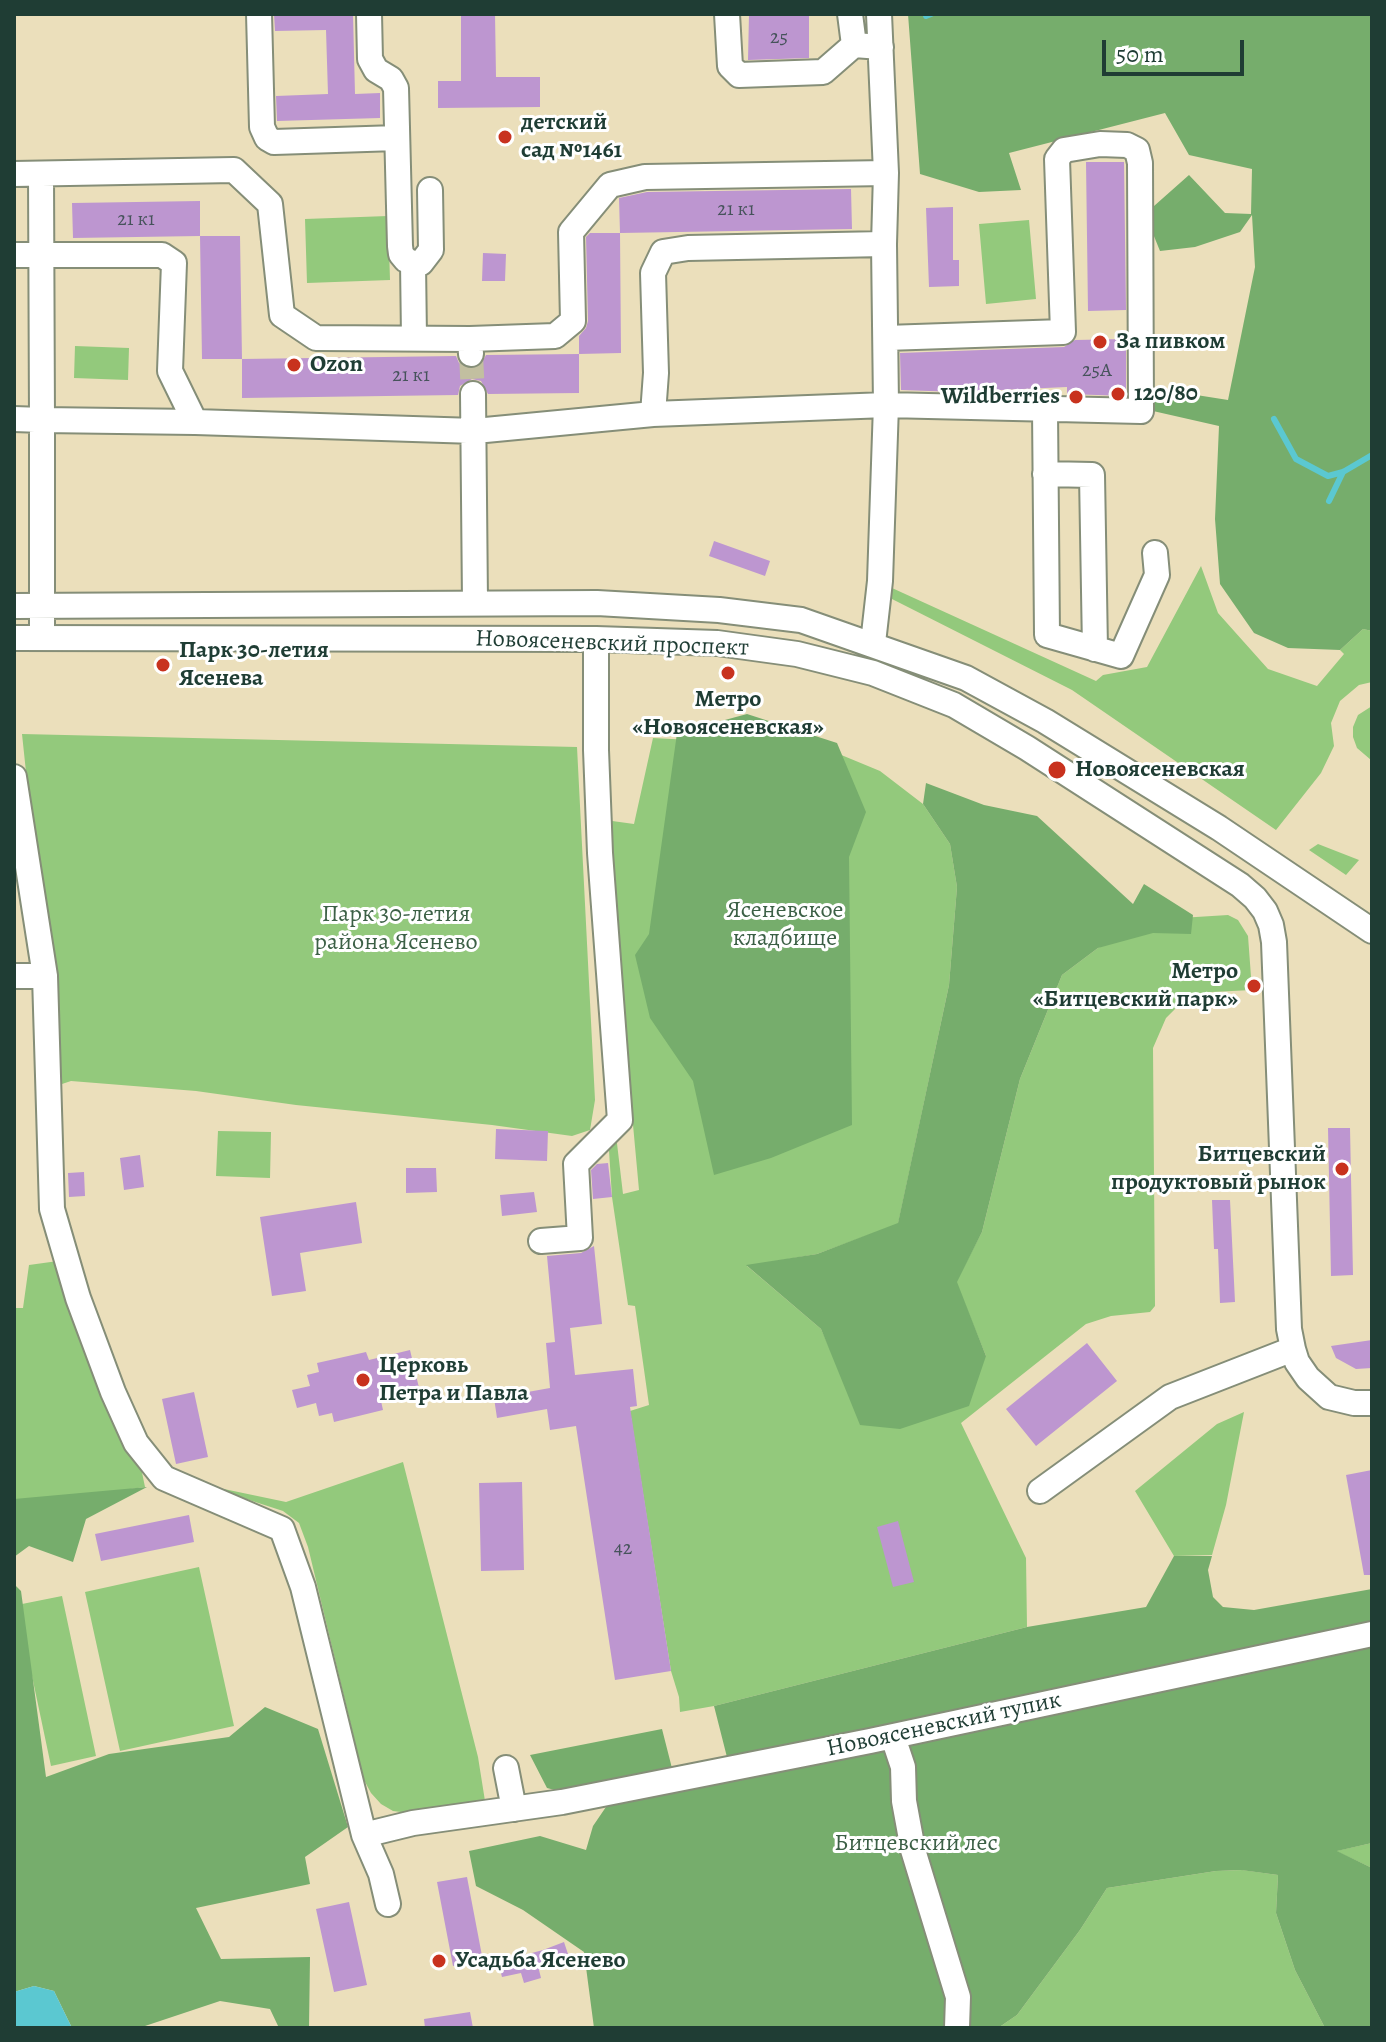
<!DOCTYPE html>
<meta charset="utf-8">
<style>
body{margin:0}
#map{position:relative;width:1386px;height:2042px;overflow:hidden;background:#ebdfbb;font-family:Alegreya,serif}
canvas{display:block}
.frame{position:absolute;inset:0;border:16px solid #1f3d34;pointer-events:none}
.scale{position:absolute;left:1102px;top:40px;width:142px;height:36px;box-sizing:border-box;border:4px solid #1f3d34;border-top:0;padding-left:10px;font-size:24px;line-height:28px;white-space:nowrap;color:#1f3d34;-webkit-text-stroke:6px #fff;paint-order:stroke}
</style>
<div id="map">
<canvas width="1386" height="2042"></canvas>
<div class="frame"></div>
<div class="scale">50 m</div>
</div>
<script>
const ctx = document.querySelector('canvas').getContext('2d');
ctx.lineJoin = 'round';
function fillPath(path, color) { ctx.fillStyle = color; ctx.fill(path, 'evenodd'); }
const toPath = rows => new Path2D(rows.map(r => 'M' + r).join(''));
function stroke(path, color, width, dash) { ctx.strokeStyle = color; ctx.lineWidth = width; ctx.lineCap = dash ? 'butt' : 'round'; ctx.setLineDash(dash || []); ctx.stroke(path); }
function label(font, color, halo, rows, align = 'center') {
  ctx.font = font + ' Alegreya,serif'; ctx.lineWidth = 6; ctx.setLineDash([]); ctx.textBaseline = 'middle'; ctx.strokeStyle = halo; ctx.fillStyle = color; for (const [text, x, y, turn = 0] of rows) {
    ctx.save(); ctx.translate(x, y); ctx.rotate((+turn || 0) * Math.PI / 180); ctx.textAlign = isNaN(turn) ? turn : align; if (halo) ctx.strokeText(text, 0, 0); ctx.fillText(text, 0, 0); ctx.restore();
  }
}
const green = toPath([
 [388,216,390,280,307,283,305,219],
 [1029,220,1036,299,986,304,979,224],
 [75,346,129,348,128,380,74,378],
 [1201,566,1218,613,1268,669,1317,686,1344,654,1340,650,1363,629,1372,631,1372,682,1359,685,1340,701,1331,723,1334,746,1321,773,1276,830,1072,690,890,598,892,588,1096,681,1103,675,1147,667],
 [1372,706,1372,758,1371,760,1357,748,1353,737,1353,727,1358,715],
 [22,734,577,747,595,1100,590,1130,572,1136,492,1125,296,1105,196,1091,71,1081,59,1085],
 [653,738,822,747,880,771,923,804,950,844,957,887,949,985,898,1224,817,1254,747,1266,821,1329,833,1356,986,1356,956,1282,982,1232,1020,1079,1062,975,1098,948,1148,920,1228,915,1238,920,1248,936,1252,990,1212,992,1178,1006,1166,1018,1153,1048,1155,1306,1150,1312,1111,1316,1086,1324,961,1423,1026,1558,1027,1627,714,1706,680,1712,679,1697,671,1671,630,1411,649,1405,635,1306,628,1305,612,1197,608,1135,616,1135,623,1194,639,1190,605,820,634,824],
 [1318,844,1359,860,1346,875,1309,850],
 [218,1131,271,1132,270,1178,216,1176],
 [58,1261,139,1458,145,1487,14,1505,14,1308,23,1308,29,1265],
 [1244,1412,1226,1505,1212,1555,1174,1556,1135,1491,1217,1424],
 [403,1462,478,1757,485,1801,408,1813,393,1811,381,1804,371,1793,364,1780,308,1547,299,1523,283,1511,200,1484,286,1502],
 [199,1567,234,1726,120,1751,85,1592],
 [62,1596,96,1756,51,1766,17,1605],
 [1372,1843,1372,1868,1336,1851],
 [1242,1870,1278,1875,1276,1913,1295,1970,1325,2028,998,2028,1017,2015,1080,1930,1107,1888,1216,1871]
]);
const forest = toPath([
 [908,14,1372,14,1372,631,1363,629,1340,650,1288,648,1254,633,1220,584,1215,519,1219,426,1153,411,1154,400,1190,394,1228,400,1255,267,1252,215,1240,232,1195,247,1160,251,1145,214,1189,175,1225,213,1251,214,1252,169,1189,155,1165,113,1009,153,1021,190,979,192,920,174],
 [747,714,837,743,866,812,849,857,852,1125,771,1158,714,1175,693,1081,650,1018,635,955,649,934,677,733],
 [926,783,984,805,1037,816,1133,904,1144,884,1193,915,1191,934,1153,933,1098,948,1062,975,1020,1079,982,1232,957,1282,986,1356,969,1406,900,1429,860,1425,821,1329,746,1265,817,1254,898,1223,949,985,957,887,950,844,923,804],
 [147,1487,86,1519,73,1562,29,1546,14,1557,14,1499],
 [1174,1556,1212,1556,1208,1570,1213,1597,1223,1607,1254,1610,1372,1589,1372,1843,1337,1851,1372,1868,1372,2028,1325,2028,1295,1970,1276,1913,1278,1875,1241,1870,1216,1871,1107,1888,1080,1930,1017,2015,998,2028,594,2028,584,1952,523,1910,476,1886,469,1851,540,1836,586,1850,593,1826,608,1804,547,1788,530,1755,662,1729,675,1780,730,1769,714,1706,1027,1627,1146,1607],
 [14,1584,21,1591,46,1777,109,1754,229,1737,265,1707,318,1729,348,1827,305,1857,310,1884,196,1908,221,1959,310,1957,309,2028,279,2028,270,2009,220,2001,139,2028,72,2028,54,1991,34,1986,14,1992]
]);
const water = toPath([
 [34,1986,54,1991,72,2028,14,2028,14,1992]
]);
const stream = toPath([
 [926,16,931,14],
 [1274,419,1296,459,1328,476,1343,472,1372,455],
 [1329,501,1343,472]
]);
const building = toPath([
 [274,14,353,14,355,94,380,93,380,118,277,121,276,96,328,94,326,30,275,31],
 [461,14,495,14,496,77,540,77,540,107,438,108,438,81,461,81],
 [749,14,809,14,809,58,748,60],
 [1086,162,1124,162,1126,310,1088,311],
 [851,189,852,229,620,233,619,198,647,192],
 [200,201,200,236,73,238,72,203],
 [953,207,953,260,959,260,959,286,929,287,926,208],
 [590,233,620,233,621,353,579,354,579,336,586,328,588,321,586,237],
 [200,236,240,236,242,359,202,359],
 [483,253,506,254,505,281,482,281],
 [1126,339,1126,396,1067,394,1067,387,957,392,901,390,900,353,1064,347,1075,340],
 [579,354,579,393,488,394,481,381,472,379,460,386,458,395,242,398,242,359,456,356,459,363,471,369,480,366,486,355],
 [714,541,770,561,765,576,709,556],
 [1328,1128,1350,1128,1353,1275,1331,1276],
 [496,1129,548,1131,547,1161,495,1159],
 [140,1155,144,1187,124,1190,120,1158],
 [608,1163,612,1197,593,1199,591,1170,597,1164],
 [406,1168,436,1168,437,1192,406,1193],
 [84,1172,85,1196,69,1197,68,1173],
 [534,1192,537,1212,502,1216,500,1195],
 [1212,1200,1230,1200,1235,1302,1220,1303,1218,1249,1214,1249],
 [356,1202,362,1243,300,1253,306,1291,272,1296,260,1217],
 [594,1246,602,1324,570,1328,575,1375,633,1369,637,1406,630,1407,671,1671,615,1680,576,1426,550,1430,547,1409,497,1418,494,1398,550,1388,546,1343,555,1342,547,1256,581,1253],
 [1372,1340,1372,1368,1356,1369,1336,1358,1331,1346],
 [1087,1343,1117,1381,1036,1446,1006,1409],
 [410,1350,420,1392,381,1401,383,1410,334,1422,332,1413,319,1416,316,1403,297,1408,292,1390,310,1386,307,1375,319,1372,317,1363,366,1352,369,1360],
 [194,1392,208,1457,176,1464,162,1399],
 [1372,1470,1372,1575,1364,1575,1346,1475],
 [522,1482,524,1570,481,1571,479,1483],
 [189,1515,194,1542,101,1561,95,1534],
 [898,1521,914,1582,893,1587,877,1527],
 [467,1877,483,1961,453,1966,437,1882],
 [349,1902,367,1985,334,1992,316,1909],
 [564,1942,570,1960,539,1970,541,1978,524,1983,521,1973,502,1977,498,1962,543,1950],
 [470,2012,473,2028,425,2028,424,2019]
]);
const minorTunnel = toPath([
 [471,355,473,394]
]);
const minor = toPath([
 [259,14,262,127,267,138,274,142,397,138],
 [369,14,370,59,376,70,391,79,396,88,400,246,401,254,406,260,413,263,421,263,431,250,430,190],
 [727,14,730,66,739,75,823,72,854,45,881,47],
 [850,14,854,45],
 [14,174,234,170,270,204,282,315,316,338,470,339],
 [14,255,162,255,174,263,170,371,195,422],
 [413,263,414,338],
 [471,354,470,339,555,336,573,321,571,232,610,185,645,177,886,173],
 [473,394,475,602],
 [1045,410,1047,635,1121,656,1157,575,1155,553],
 [653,414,656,373,653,273,663,252,688,248,884,244],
 [14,419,42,420,41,174],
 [1045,474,1092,475,1095,649],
 [14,606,597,603,719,610,801,620,966,678,1045,721,1219,828,1372,931],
 [14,638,596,639,717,643,797,654,873,673,954,705,1027,748,1240,885,1255,898,1265,911,1271,925,1274,942,1289,1329,1293,1349,1297,1362,1308,1378,1329,1397,1354,1403,1372,1403],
 [42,638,42,420,195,422,475,431,653,414,886,405,1141,411,1140,163,1137,150,1127,145,1100,144,1064,150,1057,159,1063,332,886,338],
 [873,643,880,581,886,405,884,244,886,173,879,14],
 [14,777,45,976,52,1209,78,1298,113,1392,136,1443,164,1478,282,1529,303,1587,364,1835,381,1874,388,1904],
 [14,976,45,976],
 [541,1241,580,1238,576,1164,620,1120,600,853,596,750,596,639],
 [1040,1491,1170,1397,1293,1349],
 [893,1737,903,1767,904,1801,913,1850,958,1997,957,2028],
 [506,1768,514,1809],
 [364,1835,413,1823,562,1802,870,1741,1372,1634]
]);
const markers = [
 [505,137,8,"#c8321e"],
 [1100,342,8,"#c8321e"],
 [294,365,8,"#c8321e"],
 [1118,394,8,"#c8321e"],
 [1076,397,8,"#c8321e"],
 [163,665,8,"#c8321e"],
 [728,673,8,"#c8321e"],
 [1057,770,10,"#c8321e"],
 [1254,986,8,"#c8321e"],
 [1342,1169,8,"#c8321e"],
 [363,1380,8,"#c8321e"],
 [439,1961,8,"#c8321e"]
];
const numberNames = [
 ["25",779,38],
 ["21 к1",736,210],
 ["21 к1",136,220],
 ["25А",1097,371],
 ["21 к1",411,376],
 ["42",623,1549]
];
const poiNames = [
 ["детский",521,123],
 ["сад №1461",521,151],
 ["За пивком",1116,342],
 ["Ozon",310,365],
 ["120/80",1134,394],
 ["Wildberries",1060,397,"right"],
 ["Парк 30-летия",179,651],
 ["Ясенева",179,679],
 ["Метро",728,700,"center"],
 ["«Новоясеневская»",728,728,"center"],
 ["Новоясеневская",1075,770],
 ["Метро",1238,972,"right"],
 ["«Битцевский парк»",1238,1000,"right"],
 ["Битцевский",1326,1155,"right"],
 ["продуктовый рынок",1326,1183,"right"],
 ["Церковь",379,1366],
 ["Петра и Павла",379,1394],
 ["Усадьба Ясенево",455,1961]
];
const streetNames = [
 ["Новоясеневский проспект",612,644,2],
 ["Новоясеневский тупик",944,1725,-12]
];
const parkNames = [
 ["Ясеневское",785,911],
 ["кладбище",785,939],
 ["Парк 30-летия",396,915],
 ["района Ясенево",396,943],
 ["Битцевский лес",916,1844]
];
fillPath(green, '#93c97c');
fillPath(forest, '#76ad6c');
fillPath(water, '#5bc8d1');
stroke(stream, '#5bc8d1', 6);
fillPath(building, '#bd96d0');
stroke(minorTunnel, '#c2bfa0', 24, [24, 12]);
stroke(minor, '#858e78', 28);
stroke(minor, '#fff', 24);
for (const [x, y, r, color] of markers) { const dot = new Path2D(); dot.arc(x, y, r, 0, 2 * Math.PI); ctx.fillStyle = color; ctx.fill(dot); stroke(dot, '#fff', 3); }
label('20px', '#46535b', null, numberNames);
label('bold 24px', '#1f3d34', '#fff', poiNames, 'left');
label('24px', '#1f3d34', '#fff', streetNames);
label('24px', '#3c6046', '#fff', parkNames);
</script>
